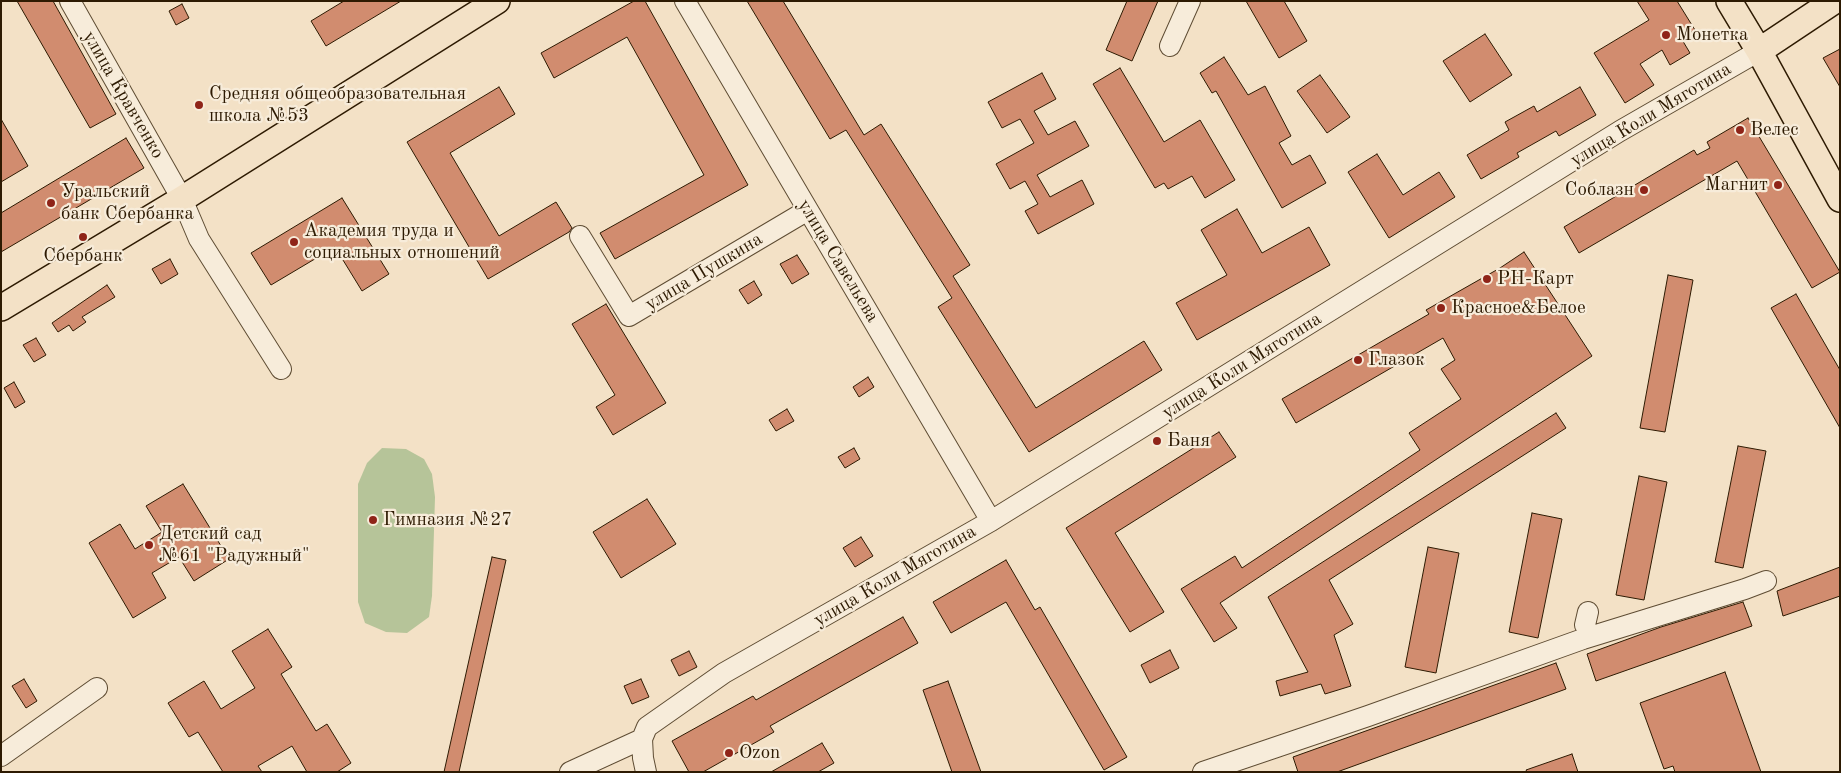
<!DOCTYPE html>
<meta charset="utf-8">
<style>
body{margin:0}
#map{position:relative;width:1841px;height:773px;overflow:hidden;background:#f3e1c6;font-family:"Old Standard TT",serif}
canvas{display:block}
.frame{position:absolute;inset:0;border:2px solid #2d1a02;pointer-events:none}
</style>
<div id="map">
<canvas width="1841" height="773"></canvas>
<div class="frame"></div>
</div>
<script>
const ctx = document.querySelector('canvas').getContext('2d');
ctx.lineJoin = 'round';
function fillPath(path, color) { ctx.fillStyle = color; ctx.fill(path, 'evenodd'); }
const toPath = rows => new Path2D(rows.map(r => 'M' + r).join(''));
function stroke(path, color, width, dash) { ctx.strokeStyle = color; ctx.lineWidth = width; ctx.lineCap = dash ? 'butt' : 'round'; ctx.setLineDash(dash || []); ctx.stroke(path); }
function label(font, color, halo, rows, align = 'center') {
  ctx.font = font + ' "Old Standard TT",serif'; ctx.lineWidth = 4.5; ctx.setLineDash([]); ctx.textBaseline = 'middle'; ctx.strokeStyle = halo; ctx.fillStyle = color; for (const [text, x, y, turn = 0] of rows) {
    ctx.save(); ctx.translate(x, y); ctx.rotate((+turn || 0) * Math.PI / 180); ctx.textAlign = isNaN(turn) ? turn : align; if (halo) ctx.strokeText(text, 0, 0); ctx.fillText(text, 0, 0); ctx.restore();
  }
}
const green = toPath([
 [382,448,406,449,424,459,432,474,435,497,432,596,429,617,407,633,386,632,365,623,358,602,358,484,367,463]
]);
const building = toPath([
 [17,1,53,1,116,114,90,128,17,1],
 [344,1,401,1,326,46,311,21,344,1],
 [634,1,645,1,748,185,615,259,600,233,704,175,627,37,554,78,541,53,634,1],
 [747,1,783,1,864,135,881,124,970,265,953,276,1036,408,1144,341,1162,370,1029,452,938,307,952,298,846,130,830,139,747,1],
 [1127,1,1158,1,1132,61,1106,50,1127,1],
 [1246,1,1284,1,1307,41,1279,58,1246,1],
 [1637,1,1677,1,1695,30,1681,38,1690,53,1670,65,1662,50,1640,64,1654,85,1625,103,1594,53,1649,20,1637,1],
 [182,4,189,18,176,25,169,11,182,4],
 [1485,34,1512,75,1470,102,1443,61,1485,34],
 [1840,49,1840,87,1823,58,1840,49],
 [1224,57,1248,95,1265,86,1291,136,1279,143,1292,165,1310,155,1326,183,1282,208,1216,91,1212,93,1200,73,1224,57],
 [1120,68,1164,142,1200,120,1235,180,1205,198,1192,176,1168,189,1164,183,1155,188,1093,84,1120,68],
 [1042,73,1056,99,1034,111,1048,135,1075,121,1089,146,1037,175,1050,197,1082,180,1094,204,1038,234,1025,211,1038,204,1025,181,1010,189,996,164,1034,143,1020,119,1002,128,988,102,1042,73],
 [1320,75,1350,117,1327,133,1297,91,1320,75],
 [499,87,515,114,450,153,499,236,556,202,572,228,569,232,488,279,407,142,499,87],
 [1580,87,1596,115,1559,136,1556,131,1517,153,1519,157,1481,179,1467,155,1509,130,1505,122,1534,106,1537,112,1580,87],
 [1748,118,1840,272,1812,288,1737,161,1579,253,1564,227,1694,150,1697,155,1710,148,1707,142,1748,118],
 [1,119,28,166,1,182,1,119],
 [126,138,144,168,1,252,1,213,126,138],
 [1377,154,1403,195,1439,172,1455,197,1389,238,1348,172,1377,154],
 [342,198,389,274,362,291,335,247,271,285,251,253,342,198],
 [1237,209,1262,253,1309,227,1330,265,1197,340,1176,303,1227,275,1201,230,1237,209],
 [1524,252,1592,356,1220,603,1237,628,1214,642,1181,589,1235,556,1242,568,1420,450,1409,433,1461,399,1441,369,1455,360,1443,338,1296,423,1282,399,1429,314,1426,310,1500,268,1524,252],
 [797,255,809,274,792,284,780,264,797,255],
 [170,259,178,274,161,284,152,269,170,259],
 [1668,275,1693,280,1665,432,1640,428,1668,275],
 [754,281,762,295,748,304,739,290,754,281],
 [107,285,115,297,82,317,86,322,73,331,69,325,58,332,52,323,107,285],
 [1796,294,1840,370,1840,428,1771,308,1796,294],
 [606,304,666,403,613,435,596,407,615,395,572,324,606,304],
 [36,338,46,355,34,362,23,345,36,338],
 [868,377,874,387,859,397,853,387,868,377],
 [14,382,25,402,15,408,4,388,14,382],
 [787,409,794,421,776,431,769,420,787,409],
 [1556,413,1566,428,1329,580,1353,624,1334,635,1351,686,1325,694,1321,684,1280,696,1276,681,1308,672,1268,597,1556,413],
 [1219,432,1236,457,1115,533,1164,612,1130,632,1066,528,1219,432],
 [1738,446,1766,451,1743,568,1715,562,1738,446],
 [854,448,860,459,845,468,838,457,854,448],
 [1639,476,1667,482,1644,600,1616,595,1639,476],
 [183,484,229,559,194,581,179,557,152,573,166,598,133,618,89,543,120,524,135,549,162,532,146,506,183,484],
 [647,499,676,544,621,578,593,532,647,499],
 [1532,513,1562,519,1538,638,1509,632,1532,513],
 [861,537,873,556,855,567,843,548,861,537],
 [1428,547,1459,553,1436,673,1405,667,1428,547],
 [492,557,506,560,459,772,444,772,492,557],
 [1006,560,1035,610,1040,607,1127,757,1104,770,1006,602,951,633,933,602,1006,560],
 [1840,567,1840,596,1783,616,1777,591,1840,567],
 [1743,602,1752,626,1596,681,1587,654,1661,627,1743,602],
 [903,617,918,643,770,726,774,732,703,772,689,772,672,741,753,696,756,700,903,617],
 [268,629,292,667,281,674,316,731,327,724,351,763,337,772,307,772,292,746,258,766,262,772,223,772,198,732,189,737,168,703,204,681,221,709,255,688,232,651,268,629],
 [1170,650,1179,668,1150,683,1141,665,1170,650],
 [689,651,697,667,679,676,671,660,689,651],
 [1556,663,1566,689,1337,772,1298,772,1293,757,1556,663],
 [1725,672,1761,772,1675,772,1673,766,1664,769,1640,703,1725,672],
 [24,679,37,701,26,708,12,686,24,679],
 [641,679,649,697,632,704,624,686,641,679],
 [948,681,981,772,952,772,923,690,948,681],
 [822,743,834,763,818,772,771,772,822,743],
 [1572,754,1578,772,1527,772,1526,770,1572,754]
]);
const minor = toPath([
 [70,1,182,199,199,239,281,369],
 [685,1,991,521],
 [1170,46,1190,1],
 [580,236,629,316,808,210],
 [1585,625,1588,612],
 [1,756,97,688],
 [570,772,642,739],
 [646,772,643,758,642,739,647,727,724,673,991,521,1620,131,1759,51],
 [1203,772,1368,716,1583,639,1745,589,1766,581]
]);
const major = toPath([
 [1729,1,1759,51,1840,199],
 [1759,51,1834,1],
 [1,308,182,199,497,1]
]);
const markers = [
 [1666,35,5,"#8f2418"],
 [199,105,5,"#8f2418"],
 [1740,130,5,"#8f2418"],
 [1778,185,5,"#8f2418"],
 [1644,190,5,"#8f2418"],
 [51,203,5,"#8f2418"],
 [83,237,5,"#8f2418"],
 [294,242,5,"#8f2418"],
 [1487,279,5,"#8f2418"],
 [1441,308,5,"#8f2418"],
 [1358,360,5,"#8f2418"],
 [1157,441,5,"#8f2418"],
 [373,520,5,"#8f2418"],
 [149,545,5,"#8f2418"],
 [729,753,5,"#8f2418"]
];
const poiNames = [
 ["Монетка",1676,35],
 ["Средняя общеобразовательная",209,94],
 ["школа №53",209,116],
 ["Велес",1750,130],
 ["Магнит",1768,185,"right"],
 ["Соблазн",1634,190,"right"],
 ["Уральский",61,192],
 ["банк Сбербанка",61,214],
 ["Академия труда и",304,231],
 ["социальных отношений",304,253],
 ["Сбербанк",83,256,"center"],
 ["РН-Карт",1497,279],
 ["Красное&Белое",1451,308],
 ["Глазок",1368,360],
 ["Баня",1167,441],
 ["Гимназия №27",383,520],
 ["Детский сад",159,534],
 ["№61 \"Радужный\"",159,556],
 ["Ozon",739,753]
];
const streetNames = [
 ["улица Кравченко",123,95,60],
 ["улица Коли Мяготина",1651,115,-31],
 ["улица Савельева",838,261,59],
 ["улица Пушкина",704,272,-31],
 ["улица Коли Мяготина",1242,366,-32],
 ["улица Коли Мяготина",895,576,-30]
];
fillPath(green, '#b6c499');
fillPath(building, '#d18c6f');
stroke(building, '#2d1a02', 1);
stroke(minor, '#5e4c33', 22);
stroke(major, '#2d1a02', 28);
stroke(minor, '#f7ecda', 20);
stroke(major, '#f3e1c6', 25);
for (const [x, y, r, color] of markers) { const dot = new Path2D(); dot.arc(x, y, r, 0, 2 * Math.PI); ctx.fillStyle = color; ctx.fill(dot); stroke(dot, '#f7ecda', 2); }
label('19px', '#2d1a02', '#f7ecda', poiNames, 'left');
label('19px', '#2d1a02', '#f7ecda', streetNames);
</script>
